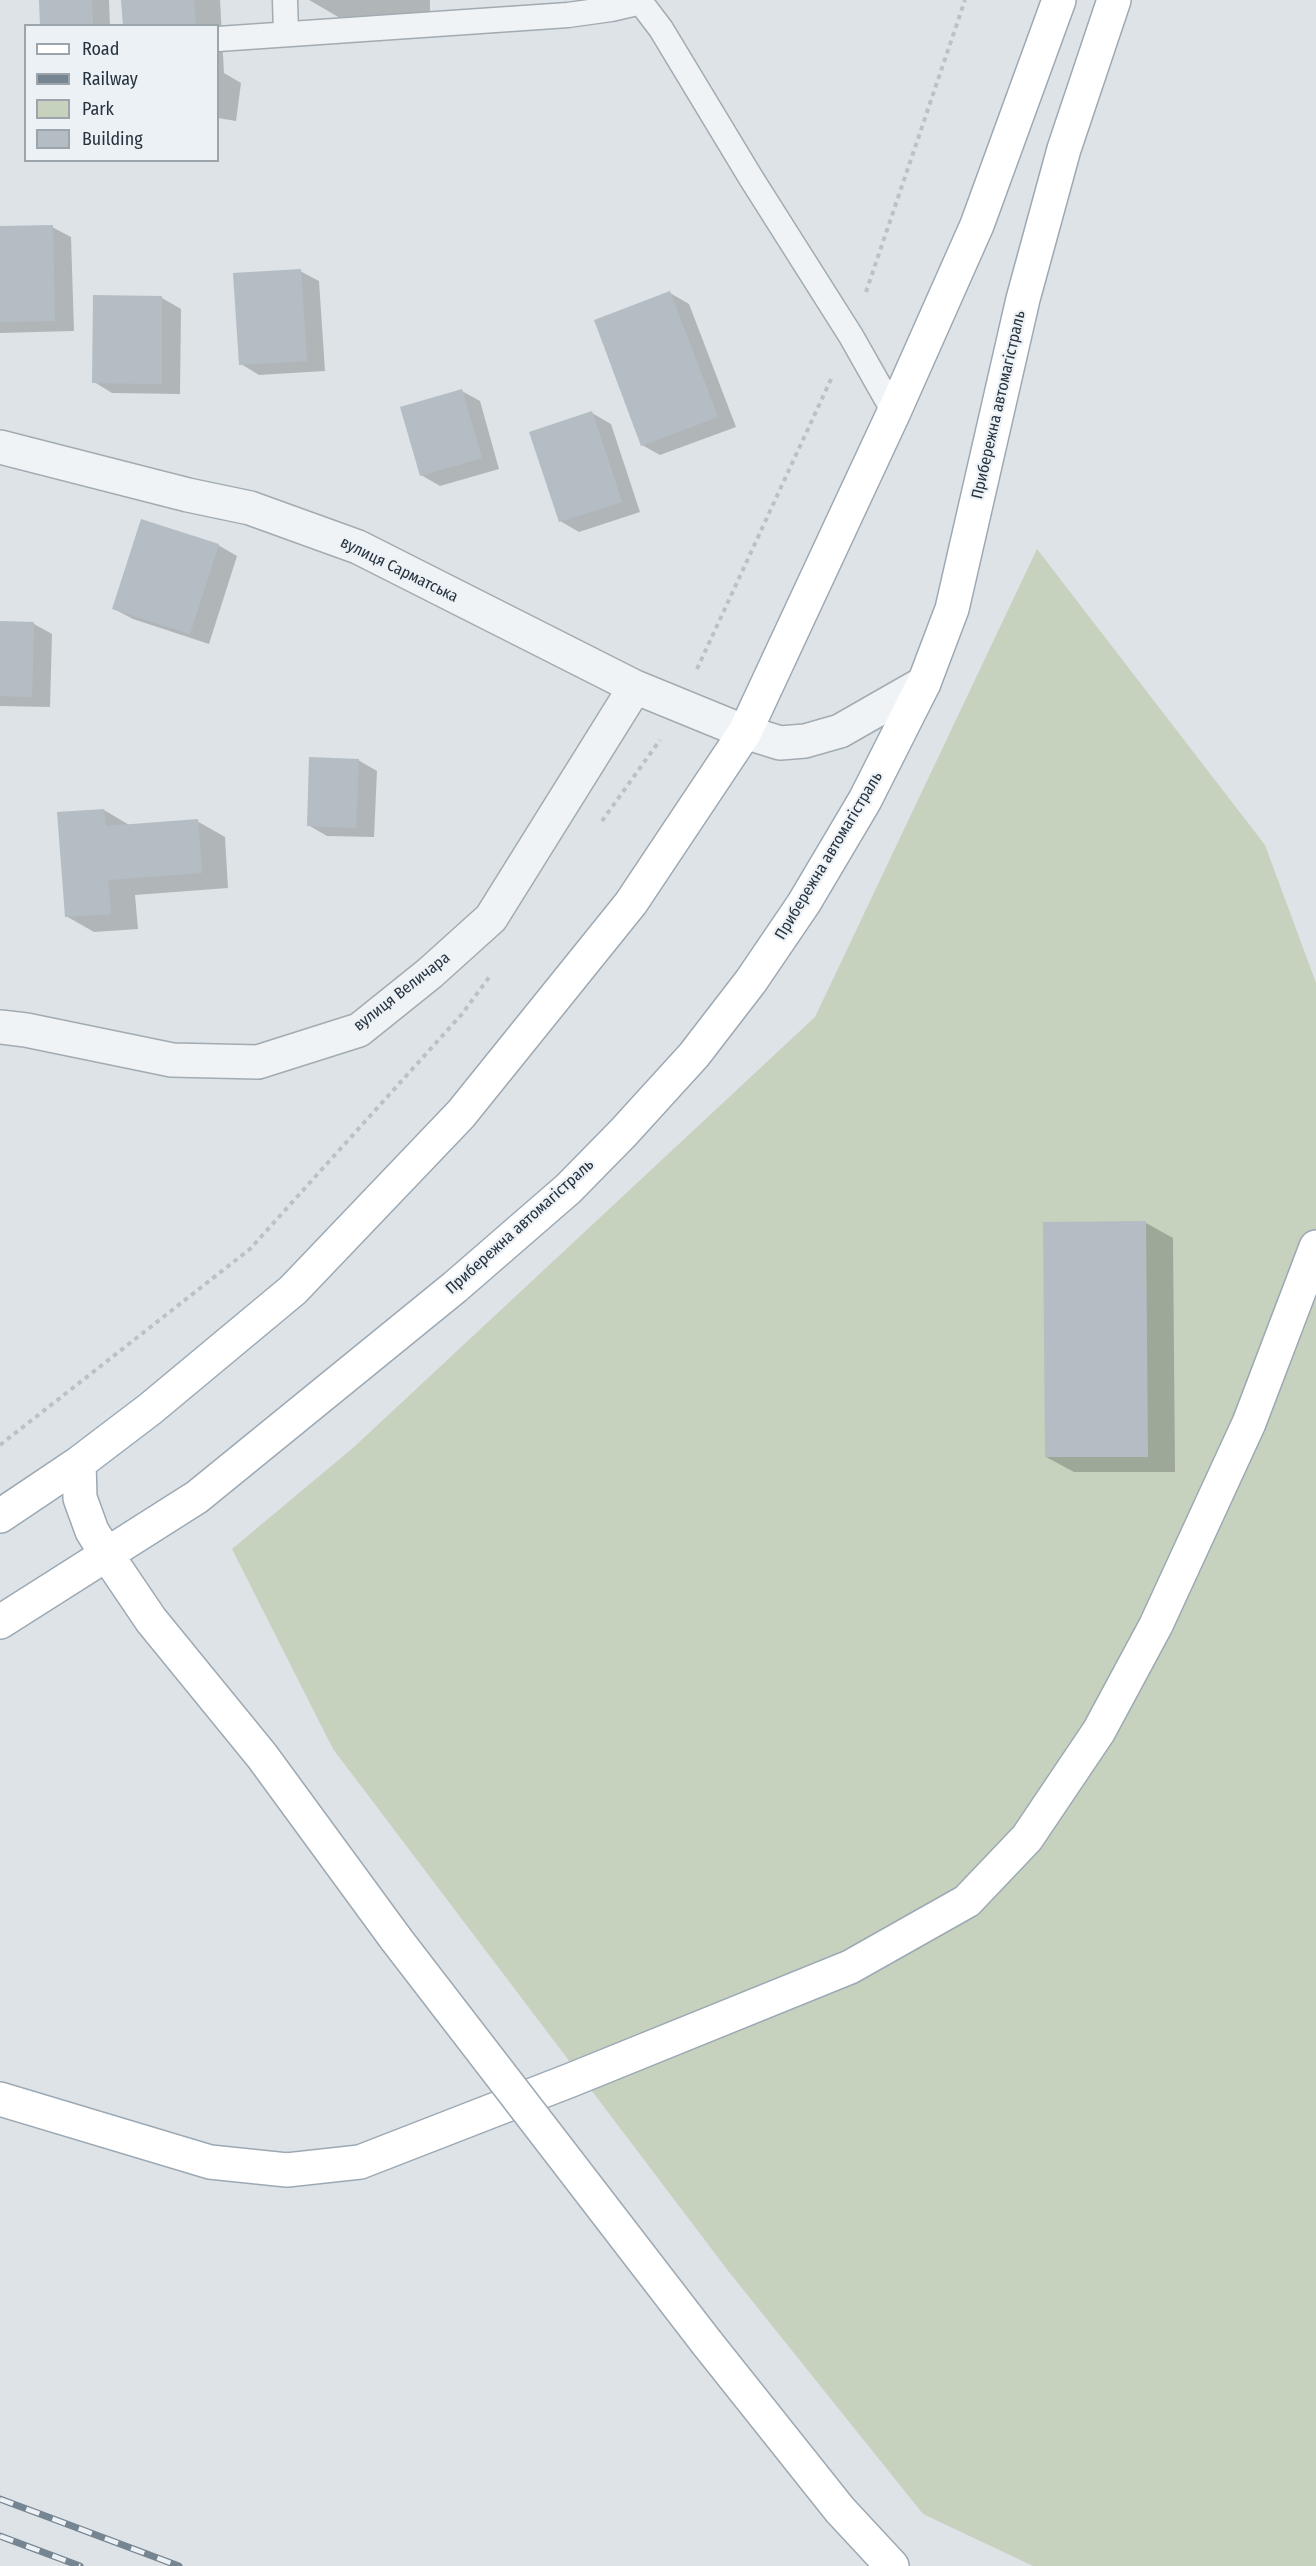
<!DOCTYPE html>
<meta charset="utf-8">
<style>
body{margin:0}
#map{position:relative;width:1316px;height:2566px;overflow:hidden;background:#dde3e7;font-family:"Fira Sans Condensed",sans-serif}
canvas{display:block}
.legend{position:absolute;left:24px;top:24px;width:195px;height:138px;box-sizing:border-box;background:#ecf1f5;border:2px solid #9da5ac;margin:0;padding:8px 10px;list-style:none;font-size:18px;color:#26333f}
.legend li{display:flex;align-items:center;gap:12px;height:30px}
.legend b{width:30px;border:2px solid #9da5ac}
</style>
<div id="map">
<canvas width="1316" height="2566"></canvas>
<ul class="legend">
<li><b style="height:8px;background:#fff"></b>Road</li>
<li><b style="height:8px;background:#768592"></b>Railway</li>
<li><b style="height:16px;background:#c6d2be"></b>Park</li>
<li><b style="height:16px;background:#b4bdc4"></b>Building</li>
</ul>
</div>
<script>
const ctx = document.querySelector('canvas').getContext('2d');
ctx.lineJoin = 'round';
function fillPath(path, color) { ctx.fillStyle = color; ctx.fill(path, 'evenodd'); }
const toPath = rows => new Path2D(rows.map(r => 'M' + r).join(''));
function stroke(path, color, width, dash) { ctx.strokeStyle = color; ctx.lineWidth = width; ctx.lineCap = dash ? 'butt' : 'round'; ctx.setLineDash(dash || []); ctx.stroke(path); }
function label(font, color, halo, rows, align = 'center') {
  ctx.font = font + ' "Fira Sans Condensed",sans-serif'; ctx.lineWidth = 4.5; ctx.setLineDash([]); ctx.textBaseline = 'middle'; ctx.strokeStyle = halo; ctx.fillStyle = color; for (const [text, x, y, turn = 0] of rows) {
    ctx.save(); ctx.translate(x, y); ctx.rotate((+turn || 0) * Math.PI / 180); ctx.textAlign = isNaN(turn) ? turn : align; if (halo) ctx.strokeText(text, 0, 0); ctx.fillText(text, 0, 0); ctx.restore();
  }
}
const green = toPath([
 [1037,549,1265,845,1316,983,1316,2566,1033,2566,923,2514,729,2272,333,1749,232,1549,354,1447,815,1017]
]);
const shadow = toPath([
 [41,0,109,0,110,26,42,26],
 [123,0,220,0,224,73,241,83,236,121,218,118,218,26,124,26],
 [309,0,430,0,430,14,340,18],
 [52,227,71,237,74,331,0,333,0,228],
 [300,271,319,281,325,371,259,375,241,364],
 [670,293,689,304,736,427,660,455,642,445],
 [162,298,181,309,180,394,112,393,94,382],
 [462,391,480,401,499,469,440,486,421,475],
 [592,413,611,424,640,512,579,532,560,521],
 [218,545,237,556,209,644,133,619,114,609],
 [0,623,34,624,52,634,50,707,0,706],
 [358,760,377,771,374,837,327,836,308,825],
 [104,810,131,826,197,821,225,837,228,888,135,895,138,929,94,932,66,916],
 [1045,1223,1146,1223,1173,1238,1175,1472,1074,1472,1046,1457]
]);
const building = toPath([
 [39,0,92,0,93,26,40,26],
 [121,0,194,0,196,26,123,26],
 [53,225,55,321,0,322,0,226],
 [301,269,307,361,239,365,233,273],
 [670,291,718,417,641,446,594,320],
 [93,295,162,296,162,384,92,383],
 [462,389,482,458,420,476,400,407],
 [592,411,622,502,559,522,529,432],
 [141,519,219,544,190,634,112,609],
 [0,621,34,622,32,697,0,696],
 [309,757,359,759,356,828,307,826],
 [104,809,106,826,198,819,202,873,108,880,111,914,65,917,57,812],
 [1146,1221,1148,1457,1045,1457,1043,1222]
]);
const path = toPath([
 [866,292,965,0],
 [697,669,832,377],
 [602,821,660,740],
 [0,1445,250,1249,462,1014,490,976]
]);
const lane = toPath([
 [285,0,286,34],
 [639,0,661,29,751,178,851,336,894,412],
 [218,39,568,15,611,9,641,2]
]);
const street = toPath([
 [0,447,188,495,250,508,358,547,635,687,745,732,780,743,805,741,840,731,924,683],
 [0,1027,26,1030,172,1060,258,1062,359,1030,430,973,491,918,635,687]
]);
const primary = toPath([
 [79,1463,80,1498,92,1531,107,1555,151,1620,262,1756,396,1939],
 [0,1516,79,1463,150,1409,293,1290,461,1114,631,903,745,732,894,412,977,225,1059,0],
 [0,1622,197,1497,455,1287,568,1189,623,1133,694,1055,751,981,804,903,865,800,924,683,952,609,1023,299,1064,149,1114,0],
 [0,2099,210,2162,287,2170,360,2162,571,2080,850,1967,967,1901,1027,1838,1099,1731,1156,1625,1249,1423,1316,1247],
 [707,2343,840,2510,892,2566]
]);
const rail = toPath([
 [0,2499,179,2566],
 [0,2536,80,2566]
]);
const primaryBridge = toPath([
 [396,1939,707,2343]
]);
const streetNames = [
 ["Прибережна автомагістраль",999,405,-77],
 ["вулиця Сарматська",399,570,26],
 ["Прибережна автомагістраль",829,856,-59],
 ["вулиця Величара",402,992,-38],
 ["Прибережна автомагістраль",520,1227,-42]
];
fillPath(green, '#c6d2be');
fillPath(shadow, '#0003');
fillPath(building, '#b4bdc4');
stroke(lane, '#a2abb1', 27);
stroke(street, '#a2abb1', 36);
stroke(primary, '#9ca9b4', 36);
stroke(path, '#bbc1c6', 4, [4.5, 4.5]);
stroke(lane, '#f0f3f6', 24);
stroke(street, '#f0f3f6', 33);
stroke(primary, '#fff', 33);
stroke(rail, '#768592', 7);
stroke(rail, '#ecf1f5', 4.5, [14]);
stroke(primaryBridge, '#9ca9b4', 36, []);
stroke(primaryBridge, '#fff', 33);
label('16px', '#26333f', '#ecf1f5', streetNames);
</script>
